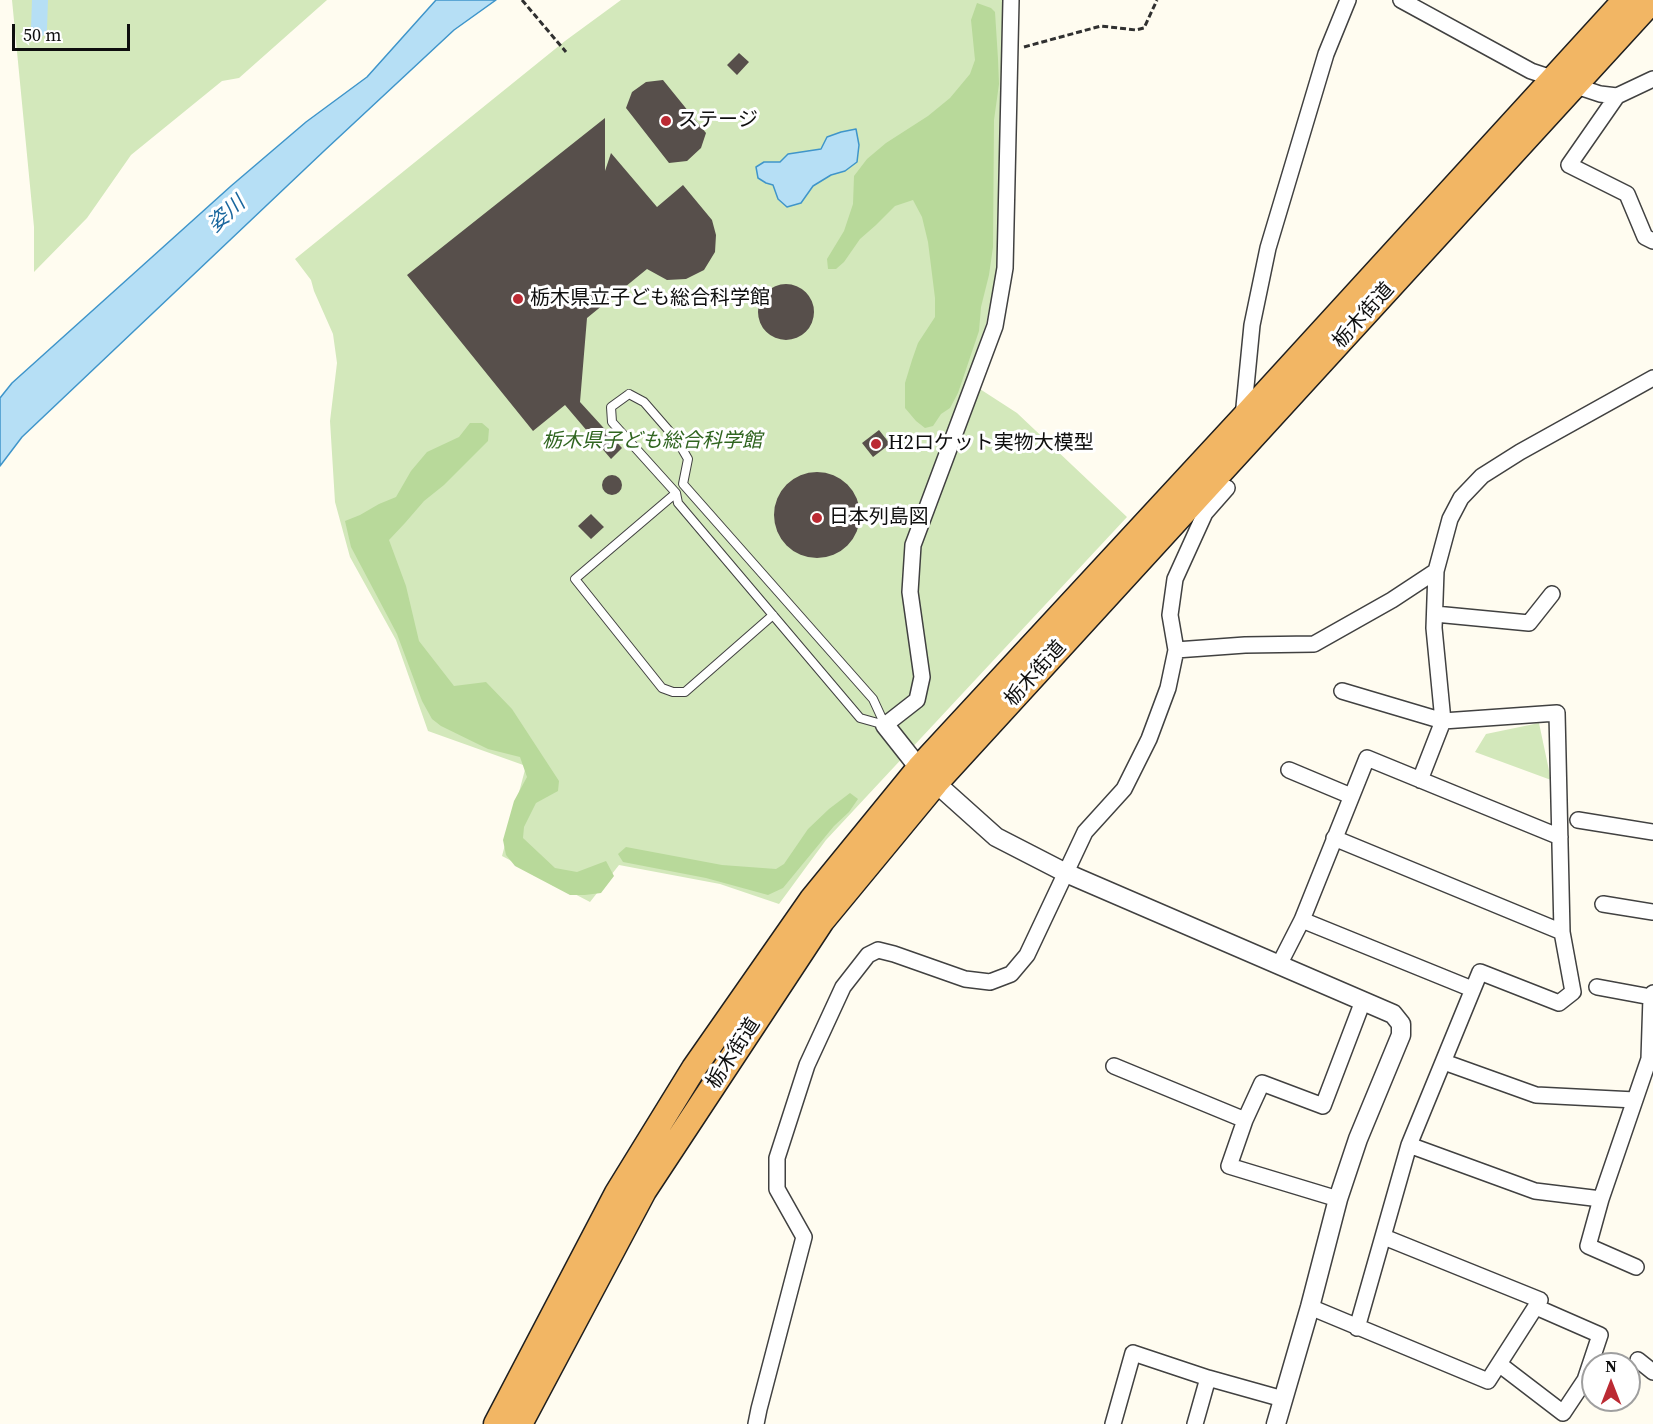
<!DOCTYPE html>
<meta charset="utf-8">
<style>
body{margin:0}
#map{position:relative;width:1653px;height:1424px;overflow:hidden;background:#fffcf0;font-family:"Source Serif 4",serif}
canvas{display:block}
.north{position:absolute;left:1581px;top:1352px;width:60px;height:60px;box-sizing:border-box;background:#fff;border:2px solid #9f9f9f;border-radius:50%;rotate:0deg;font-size:16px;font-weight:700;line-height:24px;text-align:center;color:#0e0e0e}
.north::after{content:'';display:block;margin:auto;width:21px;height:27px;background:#bb2a33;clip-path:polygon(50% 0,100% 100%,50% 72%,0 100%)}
.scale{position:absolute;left:12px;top:24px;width:118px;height:27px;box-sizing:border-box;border:3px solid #0e0e0e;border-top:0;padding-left:8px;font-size:18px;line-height:21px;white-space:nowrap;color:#0e0e0e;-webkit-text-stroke:4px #fff;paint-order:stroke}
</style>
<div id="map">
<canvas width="1653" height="1424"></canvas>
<div class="north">N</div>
<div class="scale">50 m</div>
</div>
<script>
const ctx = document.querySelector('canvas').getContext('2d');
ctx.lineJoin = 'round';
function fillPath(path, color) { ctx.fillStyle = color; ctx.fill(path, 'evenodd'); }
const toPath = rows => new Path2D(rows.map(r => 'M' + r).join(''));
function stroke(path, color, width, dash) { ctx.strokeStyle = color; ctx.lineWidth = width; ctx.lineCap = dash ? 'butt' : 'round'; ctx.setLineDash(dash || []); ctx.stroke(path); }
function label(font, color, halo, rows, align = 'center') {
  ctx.font = font + ' "Source Serif 4","Noto Sans JP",serif'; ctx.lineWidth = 6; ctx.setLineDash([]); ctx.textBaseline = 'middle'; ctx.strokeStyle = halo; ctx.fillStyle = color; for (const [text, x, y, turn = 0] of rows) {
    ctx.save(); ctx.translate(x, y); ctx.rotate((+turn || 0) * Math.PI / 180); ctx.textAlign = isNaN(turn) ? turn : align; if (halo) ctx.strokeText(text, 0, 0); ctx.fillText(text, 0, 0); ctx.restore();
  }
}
const green = toPath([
 [12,0,327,0,239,78,222,81,131,155,87,218,34,272,34,227],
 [621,0,1005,0,1005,84,997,269,986,324,966,380,1017,413,1127,517,826,840,779,904,720,884,619,865,590,902,502,856,526,766,428,731,396,640,350,557,335,502,330,421,337,363,333,334,314,291,311,280,295,259,565,41],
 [1539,723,1551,780,1475,752,1486,734]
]);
const forest = toPath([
 [977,3,991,8,995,12,998,59,999,84,994,120,993,247,989,275,981,307,979,331,958,393,950,408,941,414,933,426,925,428,916,421,905,408,905,383,912,360,918,343,935,317,935,298,928,242,922,217,913,200,895,206,876,225,860,239,844,262,836,269,828,269,827,259,844,231,853,204,854,176,867,159,886,143,928,116,950,98,970,74,975,60,971,20],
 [470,423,482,423,489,429,488,441,444,485,424,501,405,523,389,540,406,586,419,641,454,686,486,682,512,709,559,781,558,791,536,803,524,827,523,838,555,868,577,872,606,861,614,876,601,893,585,895,570,895,515,866,506,855,503,840,514,801,527,777,520,757,488,749,441,726,432,719,422,701,397,634,351,547,345,521,360,515,379,504,396,497,411,471,427,452,459,437],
 [850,793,858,799,849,812,834,826,783,888,768,895,706,878,623,862,618,854,626,847,722,865,776,869,784,864,808,829,829,809]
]);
const water = toPath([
 [436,0,496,0,454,30,324,151,22,437,0,466,0,398,12,383,231,186,306,122,367,77,436,0],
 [856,129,859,145,857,162,845,171,831,175,813,186,801,203,787,207,778,199,773,185,766,183,758,178,756,167,764,162,780,162,788,154,821,149,827,137,841,132,856,129]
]);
const canal = toPath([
 [39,29,40,0]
]);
const building = toPath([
 [739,53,749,62,737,75,727,65],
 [663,80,706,133,701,148,687,161,669,163,626,108,632,92,646,82],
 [605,118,605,171,611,153,657,207,683,185,712,220,716,235,715,252,704,270,686,279,667,280,647,269,587,318,580,402,622,448,611,459,565,405,533,431,407,275],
 '758 312a28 28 0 1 1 56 0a28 28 0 1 1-56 0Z',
 [879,430,890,444,873,457,862,443],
 '774 515a43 43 0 1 1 86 0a43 43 0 1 1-86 0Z',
 '602 485a10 10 0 1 1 20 0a10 10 0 1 1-20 0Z',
 [591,514,604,527,591,539,578,526]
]);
const path = toPath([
 [522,0,566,52],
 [1024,47,1101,26,1136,30,1144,28,1157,0]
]);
const service = toPath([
 [629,394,644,402,677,440,688,459,683,484,873,699,885,725,860,718,678,503,676,493,612,422,611,407,629,394],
 [676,493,575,579,662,688,673,692,685,692,773,615]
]);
const minor = toPath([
 [1401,0,1531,71,1600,94,1617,96,1653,79],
 [1617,96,1569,165,1627,194,1645,237,1653,241],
 [1243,417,1252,325,1268,248,1326,54,1348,0],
 [1435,614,1529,623,1552,594],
 [1176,650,1245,645,1314,644,1392,600,1436,571],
 [1342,691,1443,721,1557,713,1562,932,1573,992,1559,1003,1480,972,1409,1145,1357,1328],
 [885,725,917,700,922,677,910,592,913,545,995,326,1005,268,1011,0],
 [1289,770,1351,796],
 [1420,780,1443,721,1434,628,1436,571,1450,519,1461,498,1482,476,1520,452,1653,378],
 [1578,820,1653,832],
 [1334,838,1562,932],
 [1603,904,1653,912],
 [1302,920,1472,989],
 [1279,965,1302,920,1367,758,1560,837],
 [1597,987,1651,997],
 [1444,1062,1536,1095,1635,1100],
 [1114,1066,1245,1120],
 [1409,1145,1535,1191,1601,1199,1649,1059,1651,997,1653,993],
 [1338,1199,1229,1166,1245,1120,1262,1083,1323,1106,1363,1001],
 [1601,1199,1588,1246,1636,1267],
 [1310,1307,1488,1381,1540,1300,1384,1237],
 [1638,1360,1653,1372],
 [1499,1364,1563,1413,1585,1380,1600,1335,1536,1307],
 [756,1424,759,1409,804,1237,777,1189,777,1158,807,1065,843,987,868,955,878,950,894,954,965,979,990,982,1011,974,1027,955,1085,832,1124,789,1149,739,1168,688,1176,650,1170,615,1175,579,1205,513,1227,488],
 [1113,1424,1133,1353,1208,1378,1283,1399],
 [1195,1424,1208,1378]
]);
const tertiary = toPath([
 [885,725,919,768,996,837,1066,873,1393,1014,1401,1024,1401,1035,1358,1139,1338,1199,1310,1307,1276,1424]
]);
const trunk = toPath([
 [496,1424,617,1193,694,1068,812,899,919,768,1243,418,1625,0],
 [520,1424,644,1191,822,921,936,783,1653,0]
]);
const markers = [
 [666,121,6,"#bb2a33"],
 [518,299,6,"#bb2a33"],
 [876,444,6,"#bb2a33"],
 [817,518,6,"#bb2a33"]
];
const poiNames = [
 ["ステージ",678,121],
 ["栃木県立子ども総合科学館",530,299],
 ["H2ロケット実物大模型",888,444],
 ["日本列島図",829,518]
];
const streetNames = [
 ["栃木街道",1364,316,-48],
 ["栃木街道",1036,674,-48],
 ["栃木街道",734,1054,-57]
];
const parkNames = [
 ["栃木県子ども総合科学館",652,442]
];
const waterNames = [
 ["姿川",227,215,-42]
];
fillPath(green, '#d3e8bb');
fillPath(forest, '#b8d99a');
fillPath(water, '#b6dff5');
stroke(water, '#3f95ca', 1.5);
stroke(canal, '#b6dff5', 16);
fillPath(building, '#574f4b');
stroke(service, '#414141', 10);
stroke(minor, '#414141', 18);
stroke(tertiary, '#414141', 21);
stroke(trunk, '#1f1f1f', 27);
stroke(path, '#303030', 3, [6, 3]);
stroke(service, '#fff', 8);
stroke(minor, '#fff', 15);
stroke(tertiary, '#fff', 18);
stroke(trunk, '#f2b664', 24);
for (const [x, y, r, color] of markers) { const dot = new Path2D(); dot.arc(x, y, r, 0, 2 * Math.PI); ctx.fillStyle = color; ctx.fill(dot); stroke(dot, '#fff', 2); }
label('20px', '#0e0e0e', '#fff', poiNames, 'left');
label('20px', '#0e0e0e', '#fff', streetNames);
label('italic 20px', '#306520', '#fff', parkNames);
label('italic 21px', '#1a679e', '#fff', waterNames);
</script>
